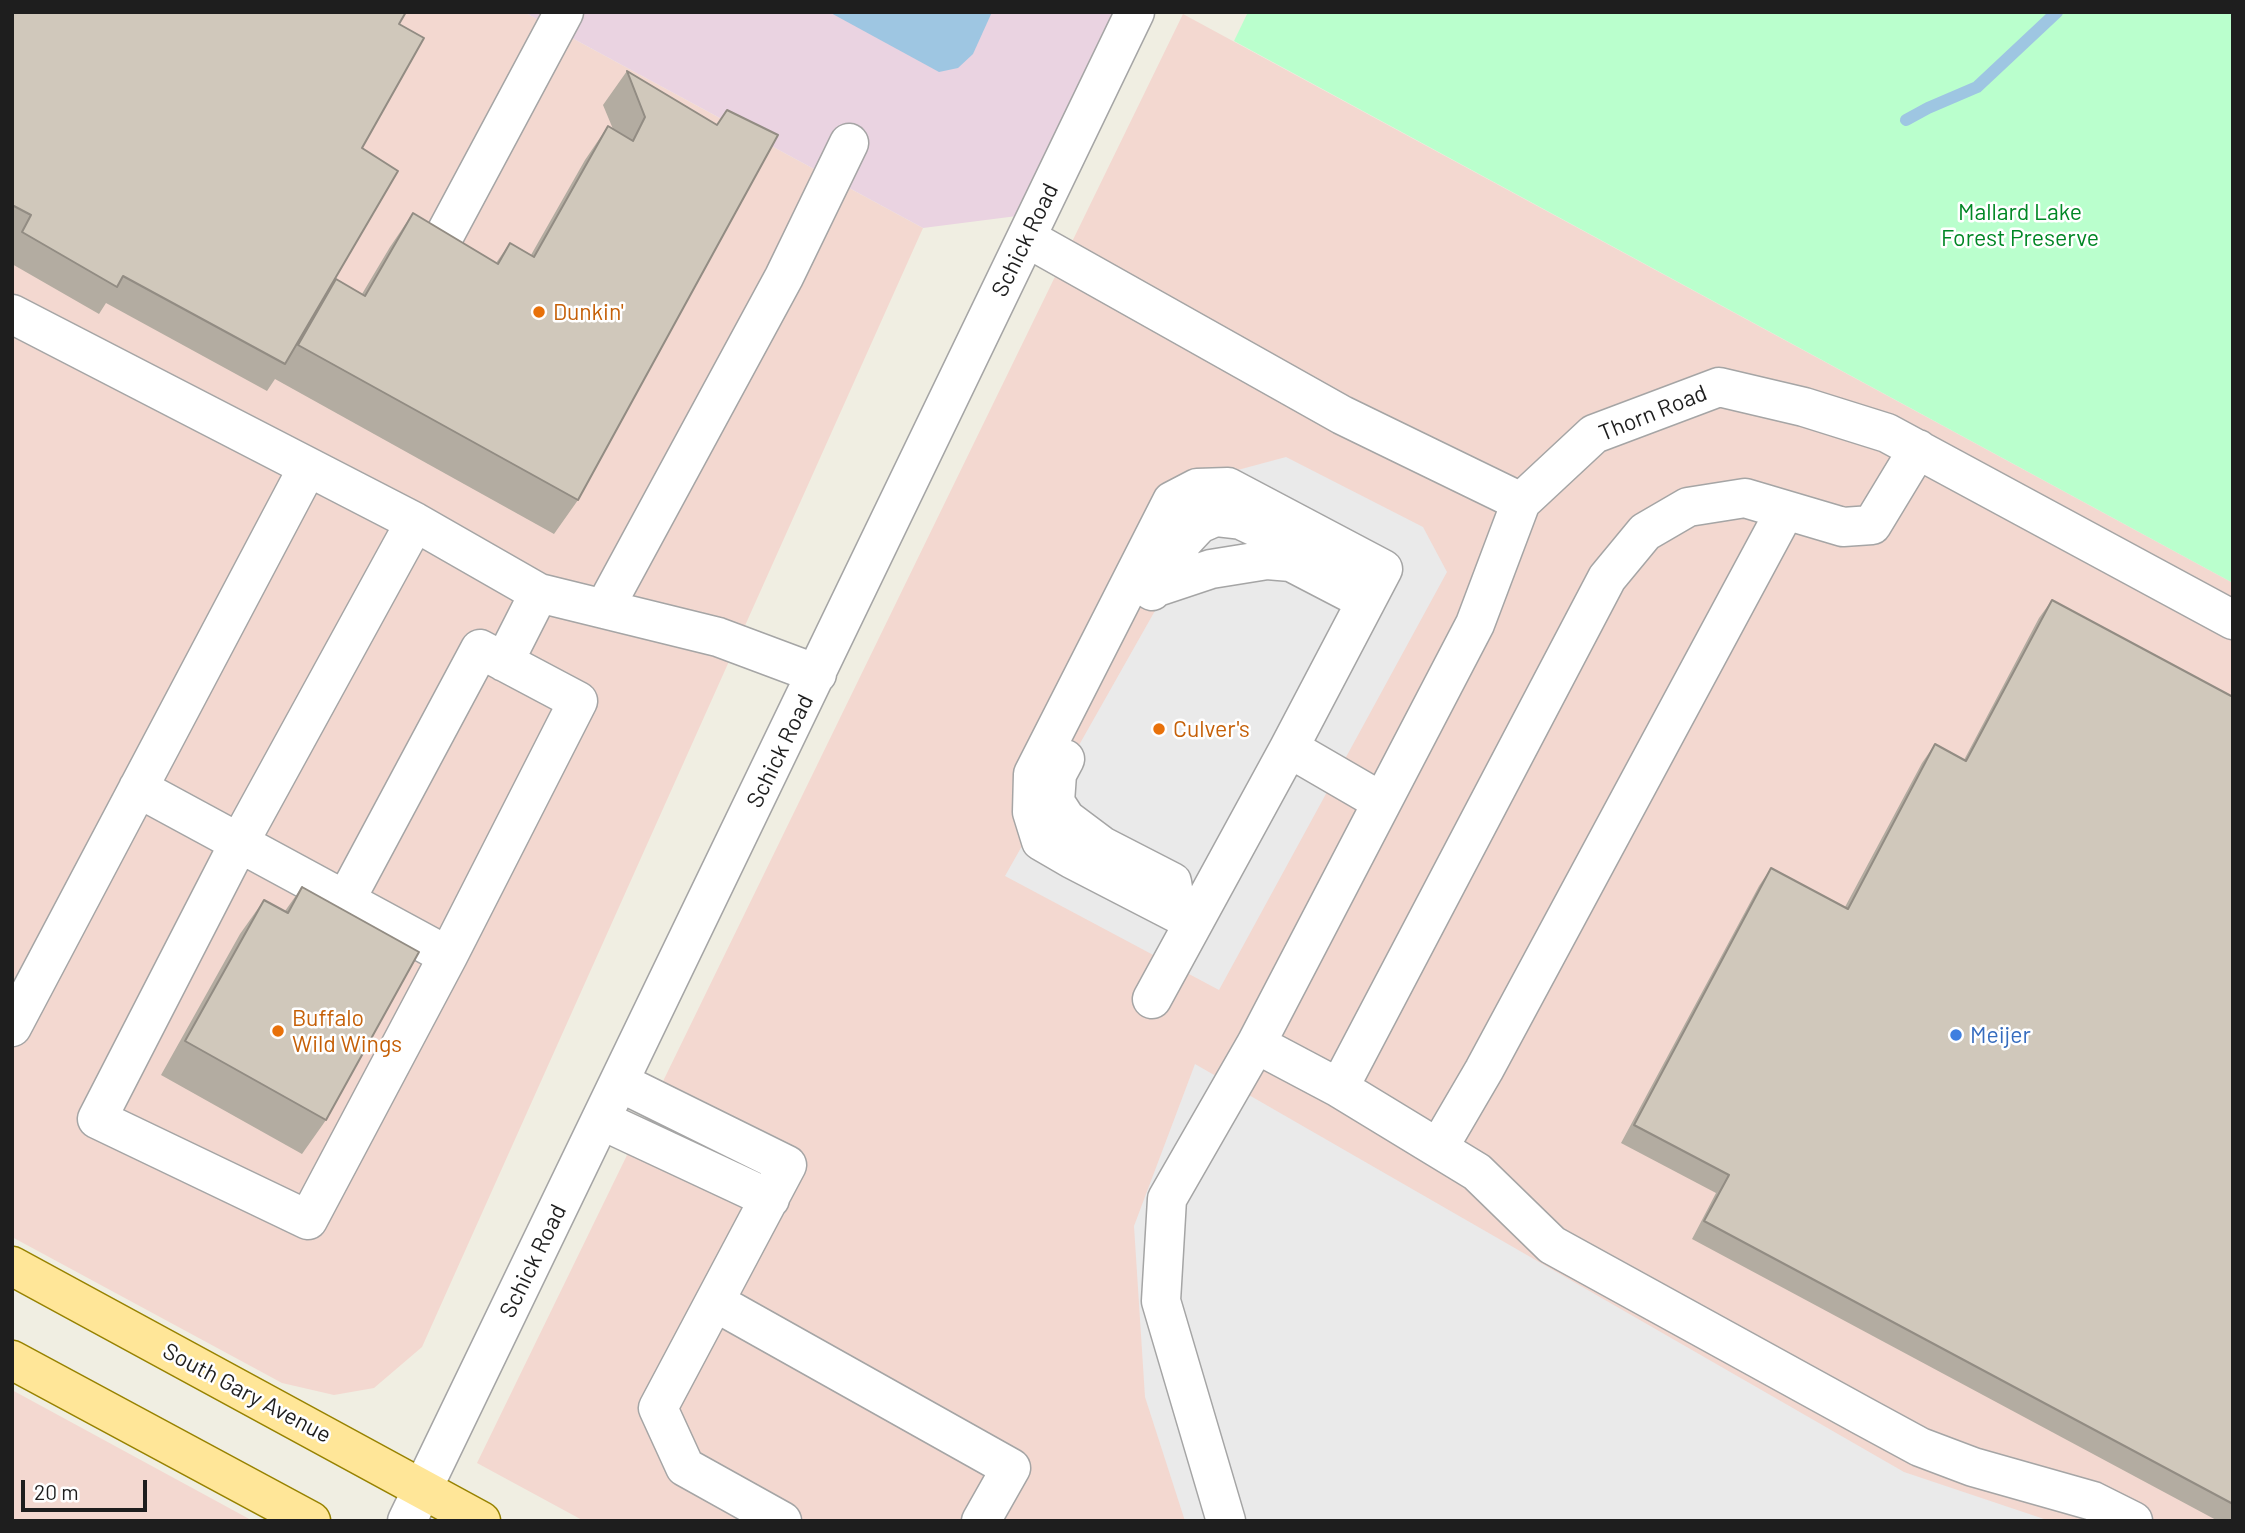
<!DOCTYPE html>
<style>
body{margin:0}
#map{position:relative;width:2245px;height:1533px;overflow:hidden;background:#f0eee2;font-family:Barlow,sans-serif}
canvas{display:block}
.frame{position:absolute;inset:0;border:14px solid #1e1e1e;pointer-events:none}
.scale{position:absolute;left:21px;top:1480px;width:126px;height:32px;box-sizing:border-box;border:4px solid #1e1e1e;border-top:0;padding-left:9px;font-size:21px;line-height:24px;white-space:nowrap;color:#1e1e1e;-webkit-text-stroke:5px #fff;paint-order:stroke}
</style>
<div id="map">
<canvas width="2245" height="1533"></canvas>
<div class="frame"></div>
<div class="scale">20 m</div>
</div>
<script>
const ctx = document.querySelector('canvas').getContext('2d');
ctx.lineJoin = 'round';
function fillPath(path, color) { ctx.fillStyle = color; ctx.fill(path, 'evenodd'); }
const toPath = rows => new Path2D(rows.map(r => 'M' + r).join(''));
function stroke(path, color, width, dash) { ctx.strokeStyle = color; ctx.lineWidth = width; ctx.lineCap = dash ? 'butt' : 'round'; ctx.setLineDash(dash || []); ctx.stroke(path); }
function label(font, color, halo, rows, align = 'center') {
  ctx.font = font + ' Barlow,sans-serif'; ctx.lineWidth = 5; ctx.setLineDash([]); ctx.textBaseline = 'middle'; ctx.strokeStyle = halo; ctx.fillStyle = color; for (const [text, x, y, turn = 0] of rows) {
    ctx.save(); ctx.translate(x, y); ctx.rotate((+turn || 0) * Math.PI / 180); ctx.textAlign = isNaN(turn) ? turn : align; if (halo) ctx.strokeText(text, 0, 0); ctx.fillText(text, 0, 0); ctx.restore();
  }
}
const commercial = toPath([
 [12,12,524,12,923,228,422,1347,374,1388,334,1395,282,1383,12,1237],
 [1183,14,2233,583,2233,1521,584,1521,477,1463],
 [12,1390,253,1521,12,1521]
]);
const industrial = toPath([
 [524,12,1113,12,1017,216,923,228]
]);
const park = toPath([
 [1248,12,2233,12,2233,583,1234,41]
]);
const parking = toPath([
 [1286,457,1423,527,1447,572,1219,990,1005,876,1234,471],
 [1195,1064,1904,1472,2050,1521,1185,1521,1145,1397,1134,1226]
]);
const water = toPath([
 [829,12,992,12,973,54,958,68,939,72]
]);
const stream = toPath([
 [1906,120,1928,108,1977,87,2057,12]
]);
const minor = toPath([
 [1027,238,1342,415,1521,502,1594,434,1719,387,1804,407,1887,433,2233,620],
 [442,240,564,12],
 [12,314,415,522,539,593,718,637,817,674],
 [415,522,239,843,97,1119,308,1220,448,956],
 [1154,588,1211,569,1267,560,1291,562,1366,601],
 [1152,591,1184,540,1199,524,1215,517,1241,520,1260,529,1285,546,1291,562],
 [604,609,784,277,849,143],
 [504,662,539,593],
 [1065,759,1057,774,1055,802,1066,819,1102,846,1172,882,1177,913],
 [138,788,448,956,578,701,480,649,345,901],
 [1194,922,1072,859,1041,841,1032,812,1033,774,1172,501,1197,488,1228,487,1383,569,1289,748],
 [1152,999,1289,748,1382,802],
 [12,1027,308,467],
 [1256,1044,1339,1088,1477,1172,1552,1245,1861,1415,1920,1447,1973,1467,2093,1501,2133,1521],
 [619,1082,787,1165,658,1408,685,1467,782,1521],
 [1339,1088,1607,578,1645,532,1688,507,1745,498,1843,527,1872,525,1918,449],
 [601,1120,770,1199],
 [1439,1147,1484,1070,1785,511],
 [715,1302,1011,1468,981,1521],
 [407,1521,1135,12],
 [1226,1521,1161,1301,1167,1199,1256,1044,1475,624,1521,502]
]);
const major = toPath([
 [12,1266,481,1521],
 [12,1360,311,1521]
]);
const wall = toPath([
 [12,12,399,24,362,148,330,287,362,294,390,247,413,213,496,263,510,243,531,255,585,160,608,126,613,129,603,105,627,71,717,125,727,110,578,500,554,534,275,379,267,391,106,303,99,314,12,264],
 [2052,600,2233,697,2233,1521,2218,1521,1692,1239,1716,1193,1621,1143,1759,886,1771,868,1845,907,1922,763,1935,744,1964,760,2039,618],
 [302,887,326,1120,302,1154,161,1075,240,934,264,900,285,911]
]);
const building = toPath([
 [12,12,406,12,399,24,424,38,362,148,398,171,285,364,123,276,117,287,22,232,31,215,12,205,12,12],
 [627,71,717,125,727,110,778,135,578,500,298,345,336,279,365,296,413,213,498,264,510,243,534,257,608,126,633,141,645,117,627,71],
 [2052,600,2233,697,2233,1504,1704,1221,1729,1175,1634,1125,1771,868,1848,909,1935,744,1966,761,2052,600],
 [302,887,419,952,326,1120,185,1041,264,900,288,913,302,887]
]);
const markers = [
 [539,312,7,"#e8710a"],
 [1159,729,7,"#e8710a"],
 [278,1031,7,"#e8710a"],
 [1956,1035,7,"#3f7fe0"]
];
const parkNames = [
 ["Mallard Lake",2020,212],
 ["Forest Preserve",2020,238]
];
const streetNames = [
 ["Schick Road",1025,240,-64],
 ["Thorn Road",1653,413,-22],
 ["Schick Road",780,751,-64],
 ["Schick Road",533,1261,-64],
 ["South Gary Avenue",247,1393,28]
];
const foodNames = [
 ["Dunkin'",553,312],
 ["Culver's",1173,729],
 ["Buffalo",292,1018],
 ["Wild Wings",292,1044]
];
const shopNames = [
 ["Meijer",1970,1035]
];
fillPath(commercial, '#f3d8d0');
fillPath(industrial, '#ead3e1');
fillPath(park, '#baffcd');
fillPath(parking, '#eaeaea');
fillPath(water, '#9ec6e2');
stroke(stream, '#9ec6e2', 12);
stroke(minor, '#a5a5a5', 41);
stroke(major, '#978200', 41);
stroke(minor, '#fff', 38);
stroke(major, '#ffe698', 38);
fillPath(wall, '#b3aca1');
fillPath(building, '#d0c8bb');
stroke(building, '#928c83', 2);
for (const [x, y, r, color] of markers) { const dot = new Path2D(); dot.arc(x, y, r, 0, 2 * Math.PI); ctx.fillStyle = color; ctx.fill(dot); stroke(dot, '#fff', 2.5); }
label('23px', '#008725', '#fff', parkNames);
label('23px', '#1e1e1e', '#fff', streetNames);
label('23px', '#c56008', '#fff', foodNames, 'left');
label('23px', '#366cbe', '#fff', shopNames, 'left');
</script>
